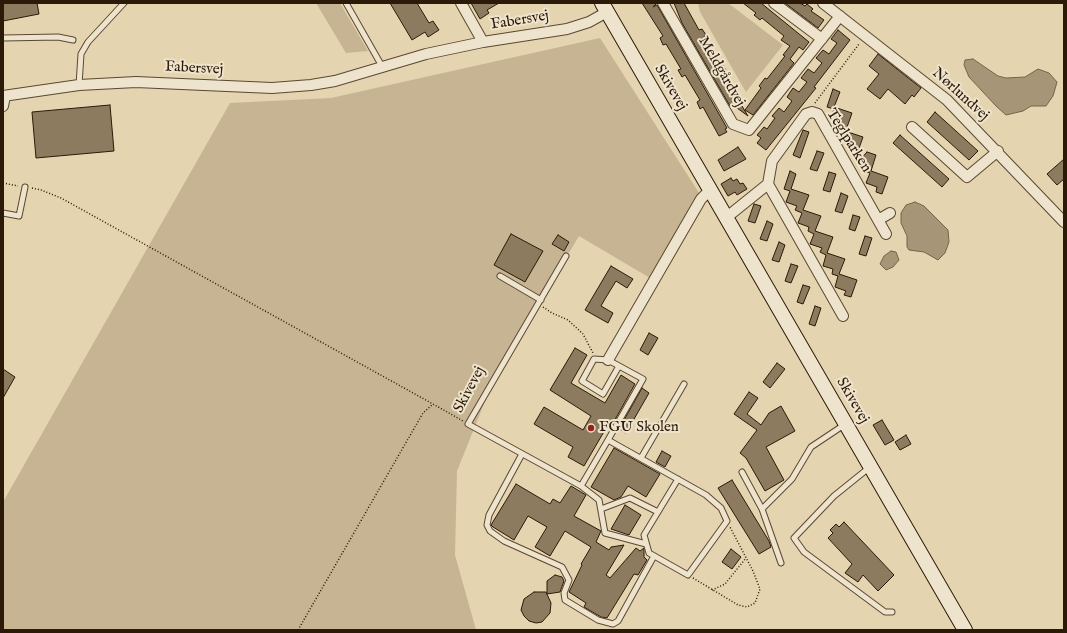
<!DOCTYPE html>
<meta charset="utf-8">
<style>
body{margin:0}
#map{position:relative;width:1067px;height:633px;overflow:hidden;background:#e5d4b0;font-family:"IM FELL English",serif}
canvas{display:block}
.frame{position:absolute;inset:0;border:4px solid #2c1a08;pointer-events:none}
</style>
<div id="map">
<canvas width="1067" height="633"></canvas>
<div class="frame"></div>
</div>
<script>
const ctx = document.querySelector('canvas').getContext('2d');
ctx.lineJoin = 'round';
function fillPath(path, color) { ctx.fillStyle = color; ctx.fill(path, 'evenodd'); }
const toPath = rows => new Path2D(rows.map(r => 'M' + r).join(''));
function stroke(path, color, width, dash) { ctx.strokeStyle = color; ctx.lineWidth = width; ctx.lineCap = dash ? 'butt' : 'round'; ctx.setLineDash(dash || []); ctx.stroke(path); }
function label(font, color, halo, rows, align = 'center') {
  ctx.font = font + ' "IM FELL English",serif'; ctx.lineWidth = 4; ctx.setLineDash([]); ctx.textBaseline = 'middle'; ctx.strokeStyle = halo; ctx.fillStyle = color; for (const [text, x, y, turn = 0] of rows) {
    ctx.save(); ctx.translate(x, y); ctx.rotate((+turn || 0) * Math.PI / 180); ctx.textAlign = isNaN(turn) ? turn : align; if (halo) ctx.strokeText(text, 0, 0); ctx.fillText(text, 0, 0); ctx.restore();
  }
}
const green = toPath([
 [316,3,340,3,368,51,346,53],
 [698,3,728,3,783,45,746,92,700,12],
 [600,38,699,193,650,278,579,236,494,379,457,471,455,555,476,630,3,630,3,502,230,103,331,98]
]);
const water = toPath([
 [973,59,998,76,1006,78,1025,77,1038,69,1049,73,1057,82,1053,96,1046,106,1031,106,1023,111,1006,115,996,106,969,77,964,65,965,60,973,59],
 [915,202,924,206,948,230,949,242,945,253,938,260,924,252,909,250,907,247,907,236,901,223,901,213,906,205,915,202],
 [891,251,896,252,899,260,893,267,886,270,880,264,884,256,891,251]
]);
const building = toPath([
 [3,3,37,3,39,14,3,21,3,3],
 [390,3,417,3,429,23,433,21,439,30,428,37,425,32,412,40,390,3],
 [471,3,499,3,487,10,489,13,480,19,471,3],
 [642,3,657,3,653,7,657,5,727,128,725,129,727,132,719,136,703,107,700,109,697,102,700,100,685,75,682,77,678,70,681,69,666,44,663,45,660,38,663,36,642,3],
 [674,3,684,3,699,30,702,29,706,35,704,36,718,62,720,61,726,70,722,73,748,116,733,105,730,106,682,23,674,3],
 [743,3,761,3,809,42,803,50,799,47,790,59,794,63,753,115,745,110,761,88,759,86,765,78,767,79,785,56,783,55,790,46,781,40,784,36,762,18,760,20,754,15,756,13,743,3],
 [785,3,800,3,805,6,807,4,813,9,811,11,824,20,818,28,785,3],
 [838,30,850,40,814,87,816,88,766,150,757,143,761,138,757,135,764,127,767,129,775,118,772,116,779,108,784,112,792,101,787,97,793,88,799,92,807,82,801,78,808,69,814,73,822,63,816,58,823,50,829,54,837,43,831,39,838,30],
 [878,54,921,88,914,97,912,95,905,104,888,89,880,99,867,89,879,74,869,66,878,54],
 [833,89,840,92,834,107,852,113,846,130,839,128,841,123,830,120,834,109,827,107,833,89],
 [110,105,114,151,36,158,32,112,110,105],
 [935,112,978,151,969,160,927,122,935,112],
 [803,130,809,132,800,158,793,155,803,130],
 [845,131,863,137,858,151,852,149,853,144,842,141,845,131],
 [900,135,949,179,942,187,893,143,900,135],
 [738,147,746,159,724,171,718,160,738,147],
 [817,151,824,153,817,171,810,169,817,151],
 [867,152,876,155,871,171,888,177,882,194,876,192,877,187,866,183,870,173,864,171,865,166,857,163,867,152],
 [1064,159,1064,179,1057,185,1047,174,1064,159],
 [790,171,796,174,791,189,809,195,803,210,821,216,815,231,833,237,827,253,845,259,839,274,857,280,851,297,844,295,846,291,835,287,838,276,832,274,833,269,823,266,826,255,820,252,822,248,810,244,814,234,808,231,809,227,798,223,802,213,795,210,797,206,786,202,790,191,784,189,790,171],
 [829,172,836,174,830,192,823,190,829,172],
 [731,178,733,181,737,179,740,184,743,183,747,189,737,195,735,192,728,196,721,184,731,178],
 [841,193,848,196,842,213,835,211,841,193],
 [754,204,761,206,755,223,748,221,754,204],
 [853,215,860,217,855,231,849,229,853,215],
 [767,221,773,224,767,241,760,239,767,221],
 [511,234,543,251,525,282,494,265,511,234],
 [558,235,569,242,564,251,552,244,558,235],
 [865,236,872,238,866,256,859,254,865,236],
 [779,242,785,245,779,262,772,260,779,242],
 [791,264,798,266,791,283,785,281,791,264],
 [611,266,633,279,627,288,616,281,605,299,601,306,613,313,608,323,585,310,611,266],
 [803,285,810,287,803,304,797,302,803,285],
 [815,306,821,308,815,326,809,324,815,306],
 [649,333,658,338,648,355,640,350,649,333],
 [575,348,587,355,571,383,605,403,621,375,635,384,612,425,609,423,584,466,568,457,573,447,534,424,544,407,583,430,591,416,550,390,575,348],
 [777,363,785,369,770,388,763,382,777,363],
 [3,369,15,377,3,398,3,369],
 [642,388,649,393,626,433,619,429,642,388],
 [749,392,758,398,747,414,761,425,769,413,781,406,795,431,766,447,784,480,765,491,746,458,740,453,757,430,734,414,749,392],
 [882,420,894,440,885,445,873,425,882,420],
 [906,435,911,444,900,450,895,442,906,435],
 [614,448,660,474,646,497,628,486,621,497,614,500,591,487,614,448],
 [662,451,671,456,665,467,656,462,662,451],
 [732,480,769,541,771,547,759,554,718,488,732,480],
 [516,484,550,504,553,499,560,503,571,486,586,495,574,516,601,531,596,542,609,550,611,547,624,545,606,575,610,578,636,548,640,551,644,548,644,557,647,560,638,575,634,574,607,618,601,617,584,607,586,603,569,592,582,565,581,564,591,547,565,531,550,556,535,547,547,527,528,516,514,540,493,527,491,525,516,484],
 [625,505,641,515,629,535,611,529,625,505],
 [844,522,894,575,878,591,863,575,858,582,845,573,852,564,828,538,833,533,830,530,836,524,839,527,844,522],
 [731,549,741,557,732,569,722,562,731,549],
 [555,575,562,577,564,581,560,592,547,594,547,581,555,575],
 [534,592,546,592,551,603,550,613,542,622,536,623,529,621,524,616,521,610,524,599,534,592]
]);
const path = toPath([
 [815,103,859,44],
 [3,183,18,186],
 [32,188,41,190,61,198,433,404],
 [543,307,552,313,568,320,583,334,593,353],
 [693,578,738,605,747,607,755,603,760,589,753,571,730,527],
 [712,590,725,584,746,558],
 [298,630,423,413,433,404,463,421]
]);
const lane = toPath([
 [346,3,383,68],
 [3,38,58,37,73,40],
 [79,85,81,54,88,42,124,3],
 [3,213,19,216,25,187],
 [566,256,468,424,581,486,599,500,605,533,646,544],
 [500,276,541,300],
 [608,440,643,379,608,360,594,359,582,381,603,394,619,366],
 [522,454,489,515,487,525,490,531,504,541,562,567,569,580,564,593,565,600,598,620,613,624,618,621,654,556],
 [641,458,684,384],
 [870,467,834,496,794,538,804,552,885,612,892,612],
 [742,472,762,509],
 [581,486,608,440,706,495,721,508,727,521,688,575,649,553,644,535,678,479],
 [601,509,630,498,658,512],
 [781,563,762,509,792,479,811,447,844,425]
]);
const street = toPath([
 [461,3,483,42],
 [663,3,733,124,749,130,840,16],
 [774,3,822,39],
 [823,3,947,100,1064,222],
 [3,96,79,85,136,82,272,88,311,85,335,81,426,54,483,42,567,29,589,22,607,12],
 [3,106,5,96],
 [912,127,967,177,998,151],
 [727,217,768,184],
 [878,220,890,213],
 [843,316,768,184,772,161,806,114,812,112,818,114,886,234],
 [608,360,701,199,711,189]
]);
const secondary = toPath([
 [602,3,965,630]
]);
const markers = [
 [591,428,4,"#8f2418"]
];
const streetNames = [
 ["Fabersvej",520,21,-9],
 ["Fabersvej",194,69,3],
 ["Meldgårdvej",721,72,60],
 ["Skivevej",670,88,60],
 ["Nørlundvej",960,95,42],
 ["Teglparken",848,141,58],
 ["Skivevej",470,390,-62],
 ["Skivevej",852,401,60]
];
const poiNames = [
 ["FGU Skolen",599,428]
];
fillPath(green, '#c6b493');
fillPath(water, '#a69577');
stroke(water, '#75644b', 1);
fillPath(building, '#8c7b5f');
stroke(building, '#2c1a08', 1);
stroke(lane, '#5a4832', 7);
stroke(street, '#5a4832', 12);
stroke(secondary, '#2c1a08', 16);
stroke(path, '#2c1a08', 1.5, [1, 2]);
stroke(lane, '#eee3cc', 5);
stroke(street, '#eee3cc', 10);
stroke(secondary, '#eee3cc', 14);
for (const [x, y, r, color] of markers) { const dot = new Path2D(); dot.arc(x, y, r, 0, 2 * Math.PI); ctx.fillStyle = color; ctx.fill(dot); stroke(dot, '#eee3cc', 1.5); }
label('15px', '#2c1a08', '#eee3cc', streetNames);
label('15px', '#2c1a08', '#eee3cc', poiNames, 'left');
</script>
